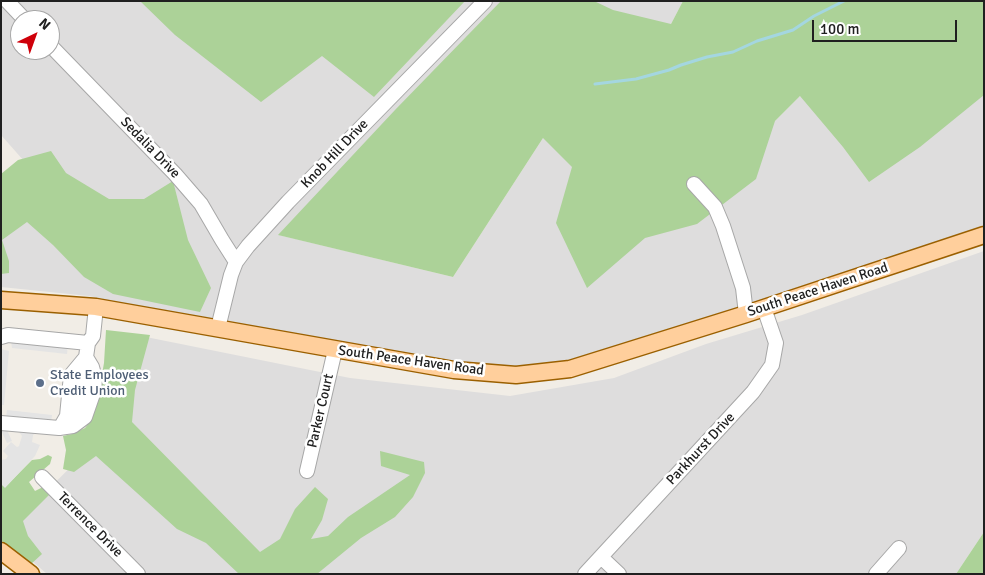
<!DOCTYPE html>
<style>
body{margin:0}
#map{position:relative;width:985px;height:575px;overflow:hidden;background:#f1ede6;font-family:Signika,sans-serif}
canvas{display:block}
.frame{position:absolute;inset:0;border:2px solid #202020;pointer-events:none}
.north{position:absolute;left:10px;top:10px;width:50px;height:50px;box-sizing:border-box;background:#fff;border:1px solid #a6a6a6;border-radius:50%;rotate:42deg;font-size:14px;font-weight:700;line-height:20px;text-align:center;color:#202020}
.north::after{content:'';display:block;margin:auto;width:18px;height:22px;background:#cf000a;clip-path:polygon(50% 0,100% 100%,50% 72%,0 100%)}
.scale{position:absolute;left:812px;top:20px;width:145px;height:22px;box-sizing:border-box;border:2px solid #202020;border-top:0;padding-left:6px;font-size:15px;line-height:18px;white-space:nowrap;color:#202020;-webkit-text-stroke:4px #fff;paint-order:stroke}
</style>
<div id="map">
<canvas width="985" height="575"></canvas>
<div class="frame"></div>
<div class="north">N</div>
<div class="scale">100 m</div>
</div>
<script>
const ctx = document.querySelector('canvas').getContext('2d');
ctx.lineJoin = 'round';
function fillPath(path, color) { ctx.fillStyle = color; ctx.fill(path, 'evenodd'); }
const toPath = rows => new Path2D(rows.map(r => 'M' + r).join(''));
function stroke(path, color, width, dash) { ctx.strokeStyle = color; ctx.lineWidth = width; ctx.lineCap = dash ? 'butt' : 'round'; ctx.setLineDash(dash || []); ctx.stroke(path); }
function label(font, color, halo, rows, align = 'center') {
  ctx.font = font + ' Signika,sans-serif'; ctx.lineWidth = 5; ctx.setLineDash([]); ctx.textBaseline = 'middle'; ctx.strokeStyle = halo; ctx.fillStyle = color; for (const [text, x, y, turn = 0] of rows) {
    ctx.save(); ctx.translate(x, y); ctx.rotate((+turn || 0) * Math.PI / 180); ctx.textAlign = isNaN(turn) ? turn : align; if (halo) ctx.strokeText(text, 0, 0); ctx.fillText(text, 0, 0); ctx.restore();
  }
}
const residential = toPath([
 [1,1,683,1,671,24,279,235,453,277,543,138,775,121,800,96,979,97,984,95,984,234,566,368,493,369,267,334,89,296,1,287,1,235,47,187,1,135],
 [20,20,50,20,50,50,20,50],
 [984,251,984,532,956,574,47,574,2,535,93,445,141,336,350,378,510,396,614,378,706,344,802,315]
]);
const forest = toPath([
 [140,1,465,1,374,97,322,56,261,102,175,35],
 [501,1,594,1,613,10,671,24,683,1,984,1,984,95,920,147,869,182,843,147,800,96,775,121,756,179,697,224,645,238,587,288,556,223,572,167,543,138,453,277,278,235,395,110],
 [51,151,66,173,109,199,144,199,173,181,188,240,211,288,200,312,113,294,84,277,53,245,27,222,2,240,9,261,9,273,1,274,1,174,18,160],
 [106,330,150,335,135,390,132,422,260,552,280,539,295,509,315,487,328,499,322,520,311,539,328,536,348,517,410,475,381,466,380,451,424,462,425,473,413,497,395,517,361,538,317,574,239,574,206,543,177,529,96,456,74,472,63,469,66,450,63,436,72,434,85,428,92,419,96,408,104,363],
 [48,455,52,457,50,464,29,482,35,491,43,487,50,494,23,521,28,536,42,554,30,565,10,550,1,540,1,484,5,487,32,460,40,459],
 [984,532,984,574,956,574]
]);
const parking = toPath([
 [8,328,69,334,67,354,12,348,11,341,2,343,1,346,1,331],
 [1,349,9,351,4,405,1,405],
 [7,410,52,415,51,422,33,435,32,442,40,445,35,456,5,488,1,484,1,460,6,459,8,456,3,451,11,442,17,447,19,446,22,436,19,432,7,430,12,441,7,443,1,430,1,418,6,418]
]);
const stream = toPath([
 [595,84,636,79,669,70,681,65,707,57,733,52,757,41,793,30,814,16,844,1]
]);
const minor = toPath([
 [7,1,25,20],
 [50,45,175,174,201,204,222,240,236,262],
 [694,184,715,207,723,226,743,288,746,314],
 [218,328,231,275,236,262,248,246,288,202,485,1],
 [1,337,8,335,88,343,93,336,96,307],
 [73,420,79,410,86,357],
 [1,423,59,428,73,426,85,417,94,391,95,378,92,367,86,357,88,343],
 [60,428,67,416,71,375,86,357],
 [307,471,335,350],
 [42,477,138,574],
 [601,557,619,574],
 [585,574,753,392,772,365,776,343,764,308],
 [876,574,899,548]
]);
const major = toPath([
 [1,300,96,307,454,370,516,375,570,369,746,314,984,235],
 [1,551,31,574]
]);
const markers = [
 [40,383,5,"#5c6f8a"]
];
const streetNames = [
 ["Sedalia Drive",150,148,46],
 ["Knob Hill Drive",335,154,-46],
 ["South Peace Haven Road",818,290,-18],
 ["South Peace Haven Road",411,361,8],
 ["Parker Court",321,411,-77],
 ["Parkhurst Drive",701,449,-47],
 ["Terrence Drive",90,525,45]
];
const serviceNames = [
 ["State Employees",50,375],
 ["Credit Union",50,391]
];
fillPath(residential, '#dedddd');
fillPath(forest, '#acd298');
fillPath(parking, '#e4e4e4');
stroke(stream, '#a4d6e0', 3);
stroke(minor, '#a7a7a7', 16);
stroke(major, '#9b6000', 19);
stroke(minor, '#fff', 14);
stroke(major, '#ffcf9c', 16);
for (const [x, y, r, color] of markers) { const dot = new Path2D(); dot.arc(x, y, r, 0, 2 * Math.PI); ctx.fillStyle = color; ctx.fill(dot); stroke(dot, '#fff', 2); }
label('14px', '#202020', '#fff', streetNames);
label('14px', '#4e5e75', '#fff', serviceNames, 'left');
</script>
